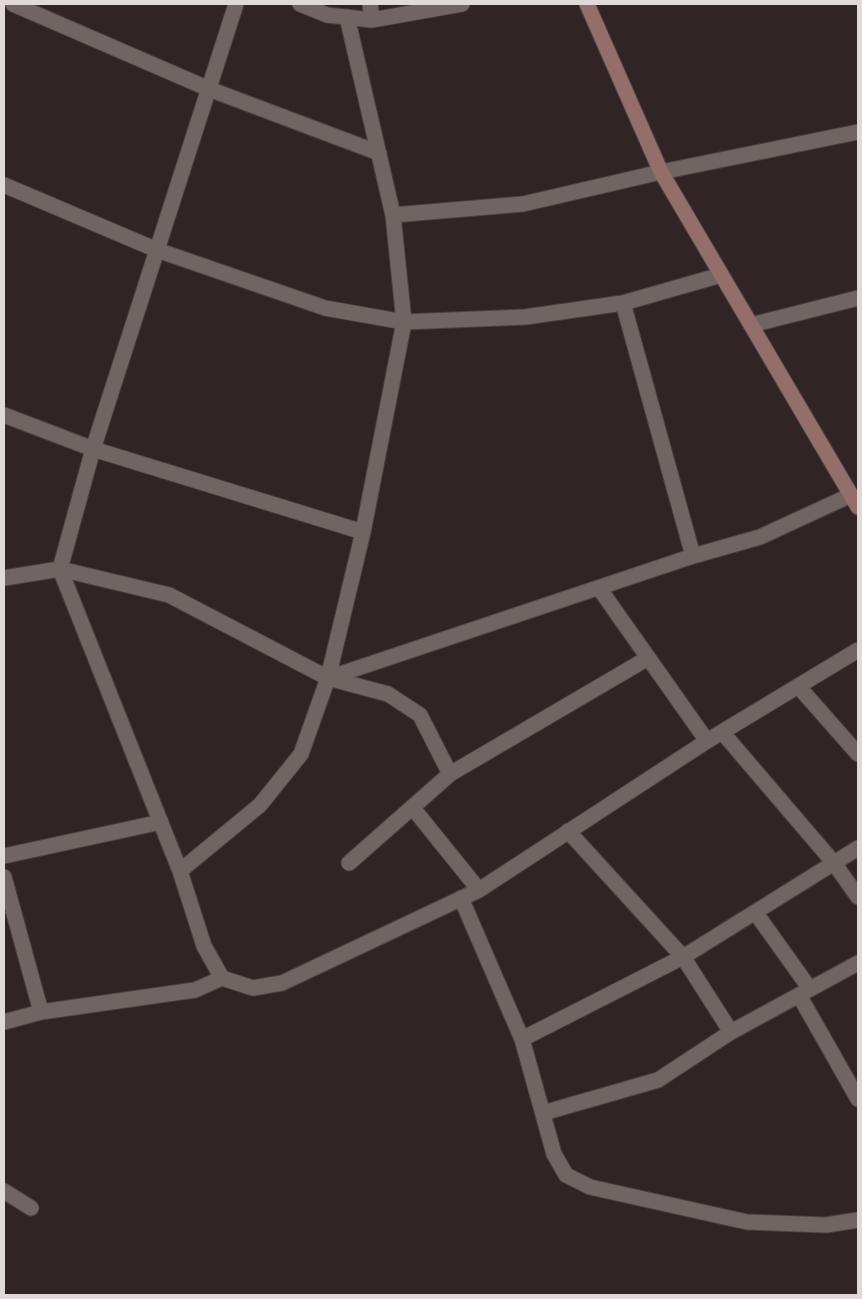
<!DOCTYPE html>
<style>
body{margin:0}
#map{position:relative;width:862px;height:1299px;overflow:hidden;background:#302524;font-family:"Titillium Web",sans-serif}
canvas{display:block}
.frame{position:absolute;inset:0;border:5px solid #e0d9d8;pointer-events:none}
</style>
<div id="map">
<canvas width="862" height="1299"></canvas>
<div class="frame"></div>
</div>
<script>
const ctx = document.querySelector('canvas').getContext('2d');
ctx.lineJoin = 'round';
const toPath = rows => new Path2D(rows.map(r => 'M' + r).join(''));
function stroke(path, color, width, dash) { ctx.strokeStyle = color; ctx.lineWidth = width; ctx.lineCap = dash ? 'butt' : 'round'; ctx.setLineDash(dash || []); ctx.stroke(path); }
const street = toPath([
 [13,4,209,89,379,153],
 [236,4,93,449,60,569,180,871,204,946,222,978,253,988,282,983,479,890,707,741,858,650],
 [300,4,327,15,372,20,462,4],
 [370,4,372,20],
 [4,185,157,250,325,308,404,322,525,317,623,303,721,275],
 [393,215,523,204,661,172,858,132],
 [623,303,693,556],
 [751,325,858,298],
 [4,415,93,449,363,532],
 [4,578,60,569,169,595,328,678,388,694,420,715,450,774],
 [599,588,707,741],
 [328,678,693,556,760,537,851,495],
 [798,686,858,754],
 [722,732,834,863,858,897],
 [412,807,479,890],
 [568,831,683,957,731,1032],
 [4,856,161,822],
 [349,863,450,774,648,658],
 [180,871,260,805,301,754,328,678,363,532,404,322,393,215,347,17],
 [4,877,41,1012],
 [461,898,522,1039,554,1154,566,1175,590,1187,747,1222,826,1225,858,1220],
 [755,912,810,989],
 [799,995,858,1099],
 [4,1022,41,1012,195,990,222,978],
 [522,1039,683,957,858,848],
 [543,1113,658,1080,731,1032,858,963],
 [4,1191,31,1208]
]);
const secondary = toPath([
 [587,4,661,172,858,507]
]);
stroke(street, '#4b4342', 17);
stroke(secondary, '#4b4342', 17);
stroke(street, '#716563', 15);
stroke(secondary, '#946e6a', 15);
</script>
